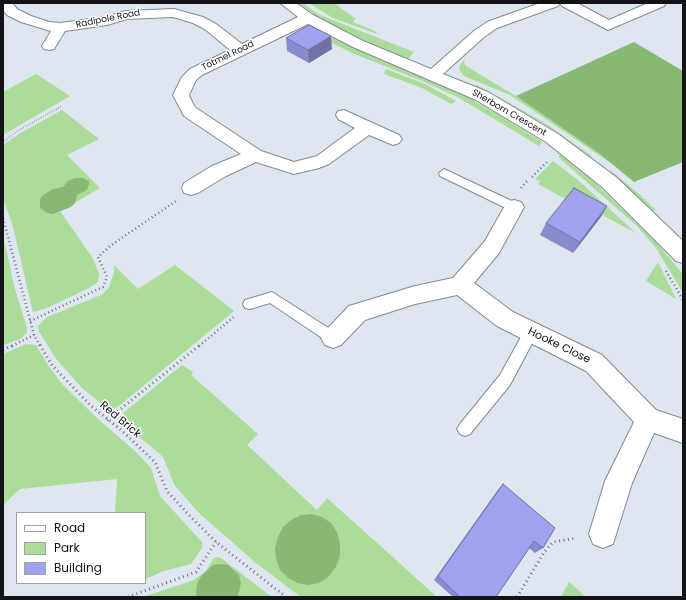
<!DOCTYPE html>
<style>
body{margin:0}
#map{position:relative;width:686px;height:600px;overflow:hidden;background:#dee6ef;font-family:Poppins,sans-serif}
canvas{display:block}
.frame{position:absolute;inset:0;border:4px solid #121418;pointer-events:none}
.legend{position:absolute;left:16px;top:512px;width:130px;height:72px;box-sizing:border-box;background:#fff;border:1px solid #a0a1a3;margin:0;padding:5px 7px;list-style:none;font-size:12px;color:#121418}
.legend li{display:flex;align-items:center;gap:8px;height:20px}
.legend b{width:20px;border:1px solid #a0a1a3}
</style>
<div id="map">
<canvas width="686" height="600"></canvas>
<div class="frame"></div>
<ul class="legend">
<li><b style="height:5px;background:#fff"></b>Road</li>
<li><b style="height:11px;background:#acdc99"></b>Park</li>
<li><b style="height:11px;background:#a1a2ee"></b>Building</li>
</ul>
</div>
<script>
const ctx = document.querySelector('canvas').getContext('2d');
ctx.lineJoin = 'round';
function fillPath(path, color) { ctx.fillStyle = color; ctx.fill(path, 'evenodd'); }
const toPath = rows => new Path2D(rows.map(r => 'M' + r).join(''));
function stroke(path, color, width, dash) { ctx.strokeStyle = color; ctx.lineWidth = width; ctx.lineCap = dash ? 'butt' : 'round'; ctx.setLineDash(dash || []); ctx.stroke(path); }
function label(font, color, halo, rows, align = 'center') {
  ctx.font = font + ' Poppins,sans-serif'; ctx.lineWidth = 3; ctx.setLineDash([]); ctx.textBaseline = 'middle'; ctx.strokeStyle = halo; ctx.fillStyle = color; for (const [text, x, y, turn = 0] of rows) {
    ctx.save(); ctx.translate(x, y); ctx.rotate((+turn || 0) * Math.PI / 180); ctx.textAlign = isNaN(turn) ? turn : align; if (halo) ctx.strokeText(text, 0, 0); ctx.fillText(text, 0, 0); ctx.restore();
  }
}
const green = toPath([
 [298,3,303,3,318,14,330,19,414,52,408,59,345,32,315,15],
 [309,3,334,3,356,19,353,22,375,31,377,34,333,18],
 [318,32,464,95,506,119,542,142,539,146,459,98,427,83,352,53,322,38],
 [465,59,464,63,466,66,516,96,600,154,621,170,510,95,464,76,460,71,459,67],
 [386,69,425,84,456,101,451,104,422,88,384,74],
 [36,74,70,96,3,135,3,92],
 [477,85,545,123,593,157,590,158,544,124,476,86],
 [62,110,99,139,67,155,100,188,60,211,92,257,99,273,98,282,89,288,47,308,33,312,13,227,3,198,3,145,22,132],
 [561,155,588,176,656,242,683,274,683,293,656,248,637,226,559,158,558,156],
 [553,161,579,181,636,233,602,215,600,218,538,184,540,181,535,179],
 [611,171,637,192,656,210,652,211,609,172],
 [3,235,14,286,27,328,27,333,20,339,3,345],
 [658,262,676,299,646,281],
 [114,265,138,289,175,265,234,311,119,406,113,409,103,405,82,388,57,360,38,330,38,326,47,317,101,295,109,288,114,272],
 [26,344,36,345,48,365,62,384,97,418,138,454,151,468,160,496,202,542,202,548,191,564,164,571,145,579,145,513,115,513,117,479,20,489,3,505,3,354],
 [182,365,193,372,191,375,258,434,247,445,317,510,327,498,437,597,301,597,256,563,200,514,175,486,163,457,122,422,123,413],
 [217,557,221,558,272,597,143,597,194,580,206,571,213,559],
 [569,582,584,595,583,597,561,597]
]);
const forest = toPath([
 [634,42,683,71,683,162,634,182,600,154,516,96],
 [75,178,83,178,89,181,89,184,87,190,77,195,75,203,71,207,53,214,47,213,40,208,40,200,42,196,53,189,63,187,68,181],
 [312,514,322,517,331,523,337,532,340,544,340,556,336,567,328,577,319,583,308,585,297,583,288,578,280,570,276,559,275,548,278,537,283,527,291,520,301,515],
 [221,564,228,565,239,575,241,583,238,597,196,597,197,584,201,576,213,565]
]);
const pathFar2 = toPath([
 [3,142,19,130,62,106]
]);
const pathFar1 = toPath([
 [532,177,548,161],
 [521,188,527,181],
 [3,218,34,335,40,346],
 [666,271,683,300],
 [30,321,103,287,107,277,98,257,110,246,176,201],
 [12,346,34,335],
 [199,346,235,316]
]);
const path = toPath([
 [40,345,51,364,90,405,120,429,155,462,167,491,189,515,216,542,286,597],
 [3,350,14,345],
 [107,420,200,345],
 [128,597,196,572,216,542],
 [517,597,545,551,553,542,576,538]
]);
const service = toPath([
 [444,169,518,204,520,207,518,210,510,210,440,176,439,173,444,169],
 [272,292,338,334,340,338,338,342,333,344,328,342,270,303,250,309,245,308,243,304,245,300,272,292],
 [531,326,536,328,538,332,510,385,470,434,465,436,460,434,457,429,460,424,500,375,526,328,531,326]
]);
const minor = toPath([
 [3,3,12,3,17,9,31,16,49,22,60,23,105,17,126,11,174,9,203,17,216,24,242,44,298,17,280,3,296,3,313,15,363,41,431,69,474,31,487,22,540,3,560,3,558,6,497,28,484,37,443,74,488,92,558,134,616,177,683,241,683,263,676,261,602,187,546,142,476,100,353,47,308,24,202,75,196,80,189,95,193,104,196,108,261,151,294,162,317,156,355,128,338,119,336,115,338,111,344,110,399,135,402,139,399,143,393,145,369,135,329,164,319,168,294,174,256,162,226,176,198,193,191,195,184,193,182,188,184,183,212,166,241,154,184,116,173,95,182,77,190,69,230,50,206,30,193,23,173,17,127,19,107,25,65,31,54,49,49,50,44,49,42,46,51,31,21,22,7,15,3,10,3,3],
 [560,3,577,3,609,20,648,3,666,3,664,6,608,30,562,6,560,3],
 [514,200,521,202,524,207,499,253,474,283,513,312,602,355,656,410,683,419,683,443,654,433,632,483,613,544,603,548,593,544,589,534,605,481,634,422,586,371,497,326,457,295,415,304,365,320,341,345,333,348,325,345,321,338,325,331,349,306,415,286,453,278,485,241,507,202,514,200]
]);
const wall = toPath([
 [286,38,332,49,309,63,287,51],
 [607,206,600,218,573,253,540,235,546,223],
 [503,484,543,548,535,553,529,548,496,597,453,597,434,580,497,491]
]);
const shadedWall = toPath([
 [331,36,332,49,309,63,308,50],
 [607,206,600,218,573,253,580,242]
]);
const building = toPath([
 [309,25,331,36,308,50,286,38,309,25],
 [574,188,607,206,580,242,546,223,574,188],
 [503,484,555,528,543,548,534,541,496,597,460,597,438,576,503,484]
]);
const farStreetnames = [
 ["Radipole Road",108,19,-11],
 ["Totmel Road",228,56,-26],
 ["Sherborn Crescent",509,113,30]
];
const streetNames = [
 ["Hooke Close",559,346,26],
 ["Red Brick",120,420,40]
];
fillPath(green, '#acdc99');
fillPath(forest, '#88b974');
stroke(service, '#828a93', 2);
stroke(minor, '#828a93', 2);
stroke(pathFar2, '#6f747a', 2, [0.5, 2]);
stroke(pathFar1, '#6f747a', 2.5, [1, 3]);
stroke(path, '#6f747a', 3, [1, 3.5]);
fillPath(service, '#fff');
fillPath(minor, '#fff');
fillPath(wall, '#8a8bcd');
fillPath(shadedWall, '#7171a7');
fillPath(building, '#a1a2ee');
stroke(building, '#7171a7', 1);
label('9px', '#121418', '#fff', farStreetnames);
label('11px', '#121418', '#fff', streetNames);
</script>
